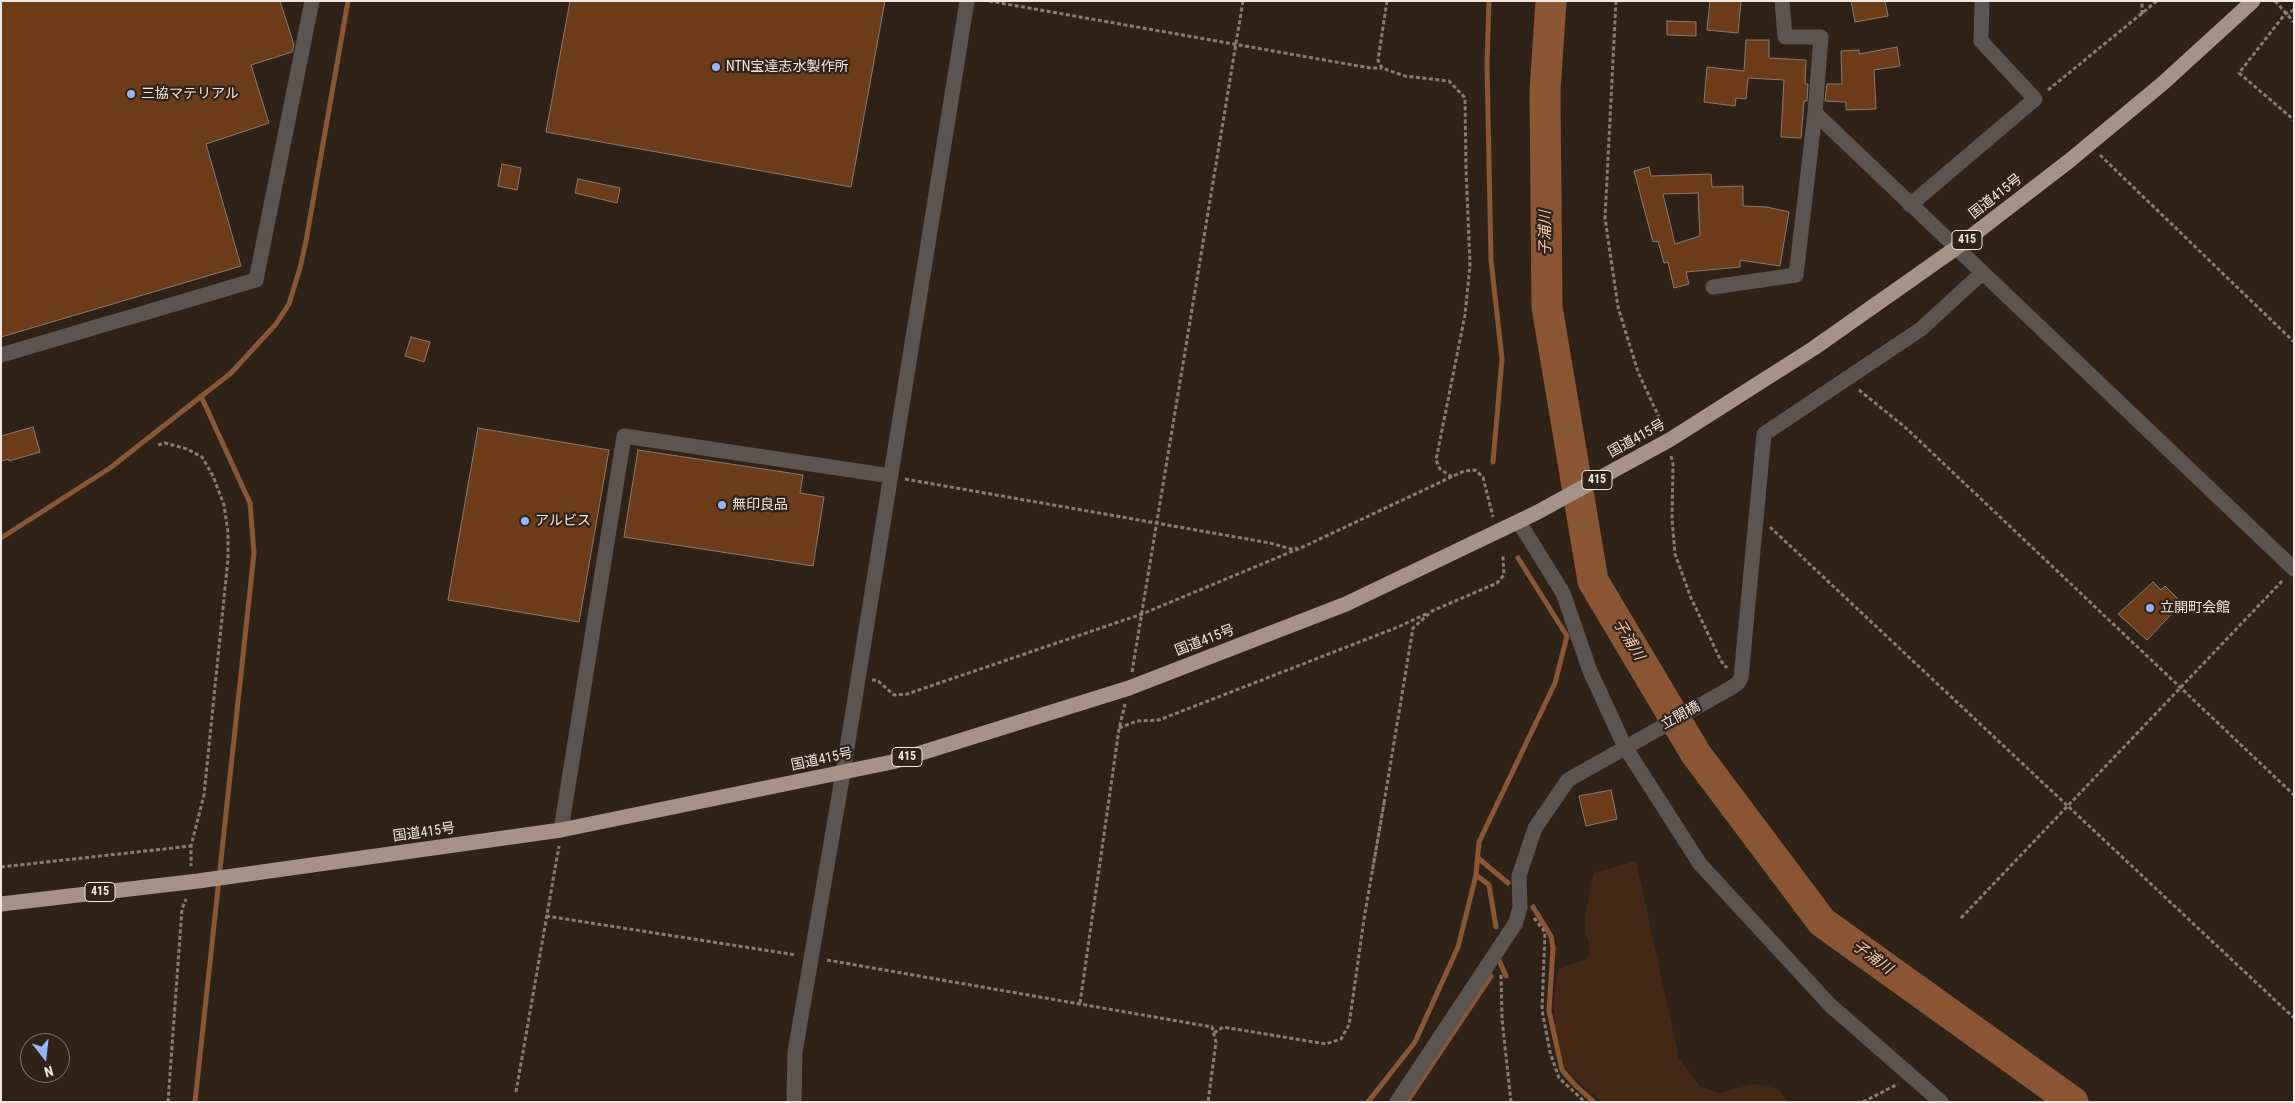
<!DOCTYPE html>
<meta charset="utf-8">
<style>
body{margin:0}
#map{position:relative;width:2295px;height:1103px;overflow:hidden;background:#312218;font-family:"Roboto Condensed",sans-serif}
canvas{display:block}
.frame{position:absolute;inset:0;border:2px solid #f2e8e1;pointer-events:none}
.north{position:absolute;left:20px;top:1033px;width:50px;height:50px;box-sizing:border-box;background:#312218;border:1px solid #7e7168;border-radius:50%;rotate:164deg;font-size:14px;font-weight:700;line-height:20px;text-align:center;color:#f2e8e1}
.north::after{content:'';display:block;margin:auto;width:18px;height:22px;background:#92b7fd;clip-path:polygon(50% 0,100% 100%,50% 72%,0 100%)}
</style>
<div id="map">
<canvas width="2295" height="1103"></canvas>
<div class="frame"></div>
<div class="north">N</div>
</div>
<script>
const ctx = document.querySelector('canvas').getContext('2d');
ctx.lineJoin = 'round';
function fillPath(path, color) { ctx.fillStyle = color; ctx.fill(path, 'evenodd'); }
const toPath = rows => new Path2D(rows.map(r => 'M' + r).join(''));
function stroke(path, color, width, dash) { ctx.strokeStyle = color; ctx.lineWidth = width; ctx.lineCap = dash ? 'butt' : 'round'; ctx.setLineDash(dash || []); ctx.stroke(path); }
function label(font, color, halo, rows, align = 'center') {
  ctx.font = font + ' "Roboto Condensed","Noto Sans JP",sans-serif'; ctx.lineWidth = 4.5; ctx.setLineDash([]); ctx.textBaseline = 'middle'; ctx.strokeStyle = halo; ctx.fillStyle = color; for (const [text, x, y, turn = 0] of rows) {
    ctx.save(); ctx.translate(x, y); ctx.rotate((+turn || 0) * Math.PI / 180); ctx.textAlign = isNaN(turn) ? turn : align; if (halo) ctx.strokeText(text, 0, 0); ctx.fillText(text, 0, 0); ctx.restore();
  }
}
const green = toPath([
 [1636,861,1679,1059,1700,1086,1719,1093,1754,1084,1765,1086,1779,1089,1787,1102,1602,1102,1574,1078,1564,1065,1555,1026,1554,1002,1557,973,1563,967,1587,959,1590,948,1585,931,1586,911,1594,873]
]);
const stream = toPath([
 [1489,1,1487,64,1491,260,1502,359,1493,462],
 [1,538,110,468,231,373,276,324,289,304,300,268,306,241,348,1],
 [1478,858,1508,883],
 [1476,875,1489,885,1496,927],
 [1533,907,1551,936,1553,948,1549,1011,1562,1070,1575,1085,1594,1102],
 [1499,960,1506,976],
 [195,1102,254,553,250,503,201,396],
 [1368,1102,1415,1042,1458,947,1476,875,1479,842,1555,683,1567,636,1518,558],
 [1407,1102,1491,976]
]);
const river = toPath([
 [1551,1,1545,91,1547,307,1593,581,1696,754,1822,922,2073,1102]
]);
const building = toPath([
 [1,1,280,1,294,45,292,52,251,65,269,123,206,144,241,266,1,337,1,1],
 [570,1,885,1,851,187,546,132,570,1],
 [1710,1,1741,1,1738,33,1707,30,1710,1],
 [1851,1,1885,1,1888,16,1855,22,1851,1],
 [1667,21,1696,22,1696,36,1667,35,1667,21],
 [1746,40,1769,40,1769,58,1806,60,1805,84,1808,84,1807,101,1804,101,1801,138,1781,137,1784,80,1748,78,1746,99,1736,98,1735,106,1704,102,1707,67,1744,71,1746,40],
 [1897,47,1900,66,1874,70,1876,109,1846,110,1846,102,1825,101,1827,84,1842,84,1841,51,1859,50,1859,54,1897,47],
 [502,164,521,168,517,190,498,186,502,164],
 [1649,167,1651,176,1711,174,1712,187,1743,186,1743,206,1767,207,1789,212,1780,266,1740,260,1740,267,1686,272,1689,284,1674,288,1668,262,1664,263,1658,241,1653,242,1634,171,1649,167],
 [1698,193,1700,236,1675,244,1663,194,1698,193],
 [578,179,620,188,617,203,575,193,578,179],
 [411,337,430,342,424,362,405,356,411,337],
 [33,427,40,452,9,461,9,459,1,461,1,436,33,427],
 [478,428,609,450,579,622,448,600,478,428],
 [638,450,803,475,800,493,824,497,813,566,624,537,638,450],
 [2153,582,2161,590,2165,586,2182,603,2147,640,2118,614,2153,582],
 [1611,790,1617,819,1586,826,1579,796,1611,790]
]);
const path = toPath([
 [989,1,1370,68,1382,68],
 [1387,1,1378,60,1382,68,1405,76,1449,81,1465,98,1466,168,1470,265,1465,315,1436,460,1440,469,1452,477],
 [1616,1,1605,218,1618,307,1638,372,1663,426],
 [2275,1,2294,22],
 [2294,10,2285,14,2239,73,2294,120],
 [2142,14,2142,1],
 [2048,90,2157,1],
 [2100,155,2294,342],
 [1859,390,1906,428,2294,795],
 [158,445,165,443,187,449,202,457,213,476,224,505,228,533,228,559,204,795,191,846,191,866],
 [1671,456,1673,464,1672,519,1675,554,1691,598,1721,661,1727,668],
 [905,479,1270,543,1291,549,1297,548],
 [1770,527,2294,1018],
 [1132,672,1243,1],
 [872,680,877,680,894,695,907,694,1142,614,1305,546,1464,471,1475,470,1483,477,1493,517],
 [1119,728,1137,721,1159,720,1398,627,1428,613],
 [1384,803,1413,628,1432,611,1497,583,1504,575,1503,556],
 [1,867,191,846],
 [546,916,796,955],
 [1534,918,1545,932,1542,1010,1550,1052,1559,1078,1585,1102],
 [1961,918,2283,580],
 [827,960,1212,1027,1216,1042,1208,1102],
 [1501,975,1502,1019,1511,1102],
 [1080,1003,1119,729,1125,704],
 [1214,1033,1223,1027,1326,1044,1341,1039,1349,1025,1364,919,1384,803,1372,873],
 [516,1092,559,846],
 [168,1102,182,909,186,899],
 [1863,1102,1898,1084]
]);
const minor = toPath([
 [1815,113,2294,569],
 [1910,205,2035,99,1981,41,1982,1],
 [1713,287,1796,275,1815,113,1821,37,1785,37,1782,1],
 [1,355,256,280,312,1],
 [1519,522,1563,593,1590,671,1625,747,1700,864,1830,1005,1941,1102],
 [561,830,624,436,891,476],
 [794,1102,795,1052,843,773,967,1],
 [1397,1102,1515,924,1520,908,1519,876,1535,828,1568,780,1729,689,1738,683,1741,678,1764,434,1921,329,1982,273]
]);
const highway = toPath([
 [1,904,198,881,561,830,892,762,1129,688,1346,604,1536,513,1671,439,1814,348,1956,248,2069,161,2162,84,2253,1]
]);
const markers = [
 [716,67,5,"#92b7fd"],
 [131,94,5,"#92b7fd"],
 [722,505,5,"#92b7fd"],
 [525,521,5,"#92b7fd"],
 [2150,608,5,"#92b7fd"]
];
const shields = [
 [1967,240,30],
 [1597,480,30],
 [907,757,30],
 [100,892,30]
];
const shieldNames = [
 ["415",1967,240],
 ["415",1597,480],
 ["415",907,757],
 ["415",100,892]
];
const poiNames = [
 ["NTN宝達志水製作所",726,67],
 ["三協マテリアル",141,94],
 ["無印良品",732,505],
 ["アルビス",535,521],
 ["立開町会館",2160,608]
];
const streetNames = [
 ["国道415号",1996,197,-38],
 ["国道415号",1637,439,-29],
 ["国道415号",1205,641,-21],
 ["立開橋",1681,716,-29],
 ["国道415号",822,760,-12],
 ["国道415号",424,833,-8]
];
const waterNames = [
 ["子浦川",1546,233,-90],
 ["子浦川",1628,640,59],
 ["子浦川",1872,958,36]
];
fillPath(green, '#462915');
stroke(stream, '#8a5634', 5);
stroke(river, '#8a5634', 31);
fillPath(building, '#6c3b18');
stroke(building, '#8d7a6f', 1);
stroke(path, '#897c74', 3, [4, 2.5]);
stroke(minor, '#5c544f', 15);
stroke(highway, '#a69286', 15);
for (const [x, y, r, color] of markers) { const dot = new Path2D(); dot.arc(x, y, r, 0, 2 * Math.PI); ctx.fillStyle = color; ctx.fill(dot); stroke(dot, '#312218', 2); }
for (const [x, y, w] of shields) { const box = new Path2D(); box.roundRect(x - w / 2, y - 9.5, w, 19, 4); ctx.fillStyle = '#312218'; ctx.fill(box); stroke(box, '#f2e8e1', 1); }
label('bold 12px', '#f2e8e1', null, shieldNames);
label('14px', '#f2e8e1', '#312218', poiNames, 'left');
label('14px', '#f2e8e1', '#312218', streetNames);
label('italic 15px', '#f7c6a8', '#312218', waterNames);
</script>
